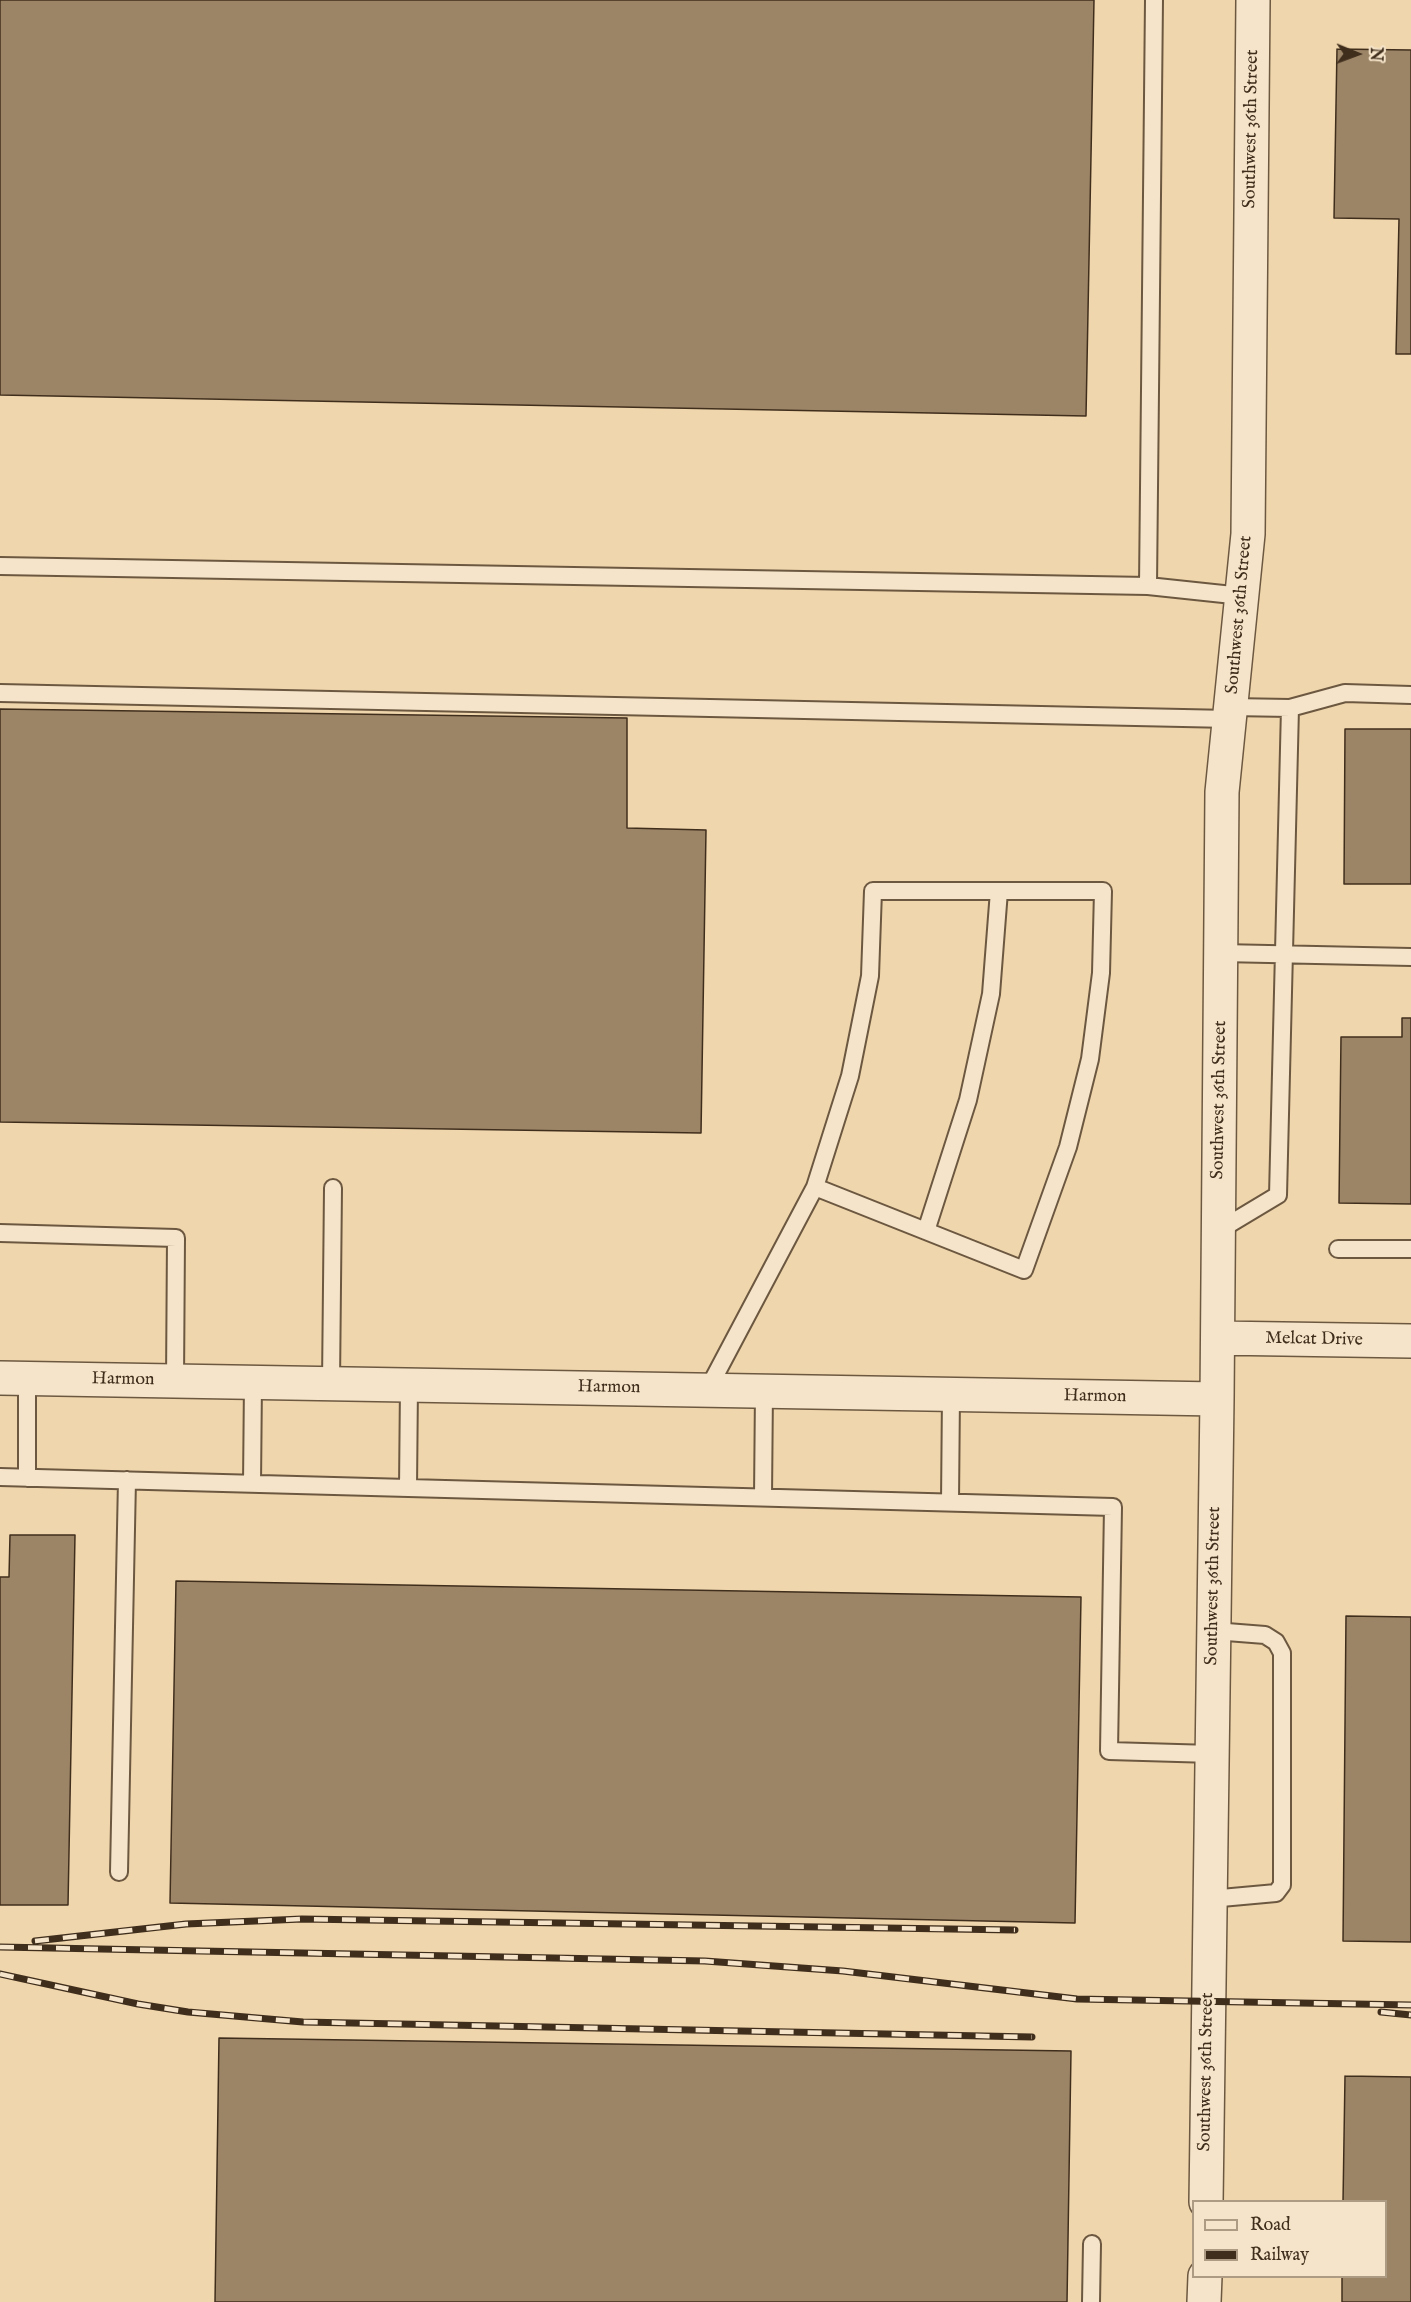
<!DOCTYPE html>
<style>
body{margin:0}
#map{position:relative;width:1411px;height:2302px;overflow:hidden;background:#f0d6ac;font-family:"IM FELL English",serif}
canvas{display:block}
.legend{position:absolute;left:1192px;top:2200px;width:195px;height:78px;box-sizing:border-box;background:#f5e4c9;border:2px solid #ad9b84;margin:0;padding:8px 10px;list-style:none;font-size:18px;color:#402e1d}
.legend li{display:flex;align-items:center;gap:12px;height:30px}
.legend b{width:30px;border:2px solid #ad9b84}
.north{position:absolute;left:1327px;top:24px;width:60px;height:60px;-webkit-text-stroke:4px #f5e4c9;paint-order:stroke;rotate:91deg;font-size:16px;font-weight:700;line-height:24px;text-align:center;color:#402e1d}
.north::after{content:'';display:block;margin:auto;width:21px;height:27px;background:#402e1d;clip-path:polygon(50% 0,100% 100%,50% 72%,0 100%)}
</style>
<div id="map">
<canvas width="1411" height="2302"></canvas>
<ul class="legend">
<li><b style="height:8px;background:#f5e4c9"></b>Road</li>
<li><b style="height:8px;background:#402e1d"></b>Railway</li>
</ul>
<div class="north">N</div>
</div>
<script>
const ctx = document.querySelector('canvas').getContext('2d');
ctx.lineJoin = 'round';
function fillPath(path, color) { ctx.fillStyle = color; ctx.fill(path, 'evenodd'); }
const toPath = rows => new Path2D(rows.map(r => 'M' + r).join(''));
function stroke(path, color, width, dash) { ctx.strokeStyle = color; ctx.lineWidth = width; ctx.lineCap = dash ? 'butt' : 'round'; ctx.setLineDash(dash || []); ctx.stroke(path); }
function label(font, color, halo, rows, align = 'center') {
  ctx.font = font + ' "IM FELL English",serif'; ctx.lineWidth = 6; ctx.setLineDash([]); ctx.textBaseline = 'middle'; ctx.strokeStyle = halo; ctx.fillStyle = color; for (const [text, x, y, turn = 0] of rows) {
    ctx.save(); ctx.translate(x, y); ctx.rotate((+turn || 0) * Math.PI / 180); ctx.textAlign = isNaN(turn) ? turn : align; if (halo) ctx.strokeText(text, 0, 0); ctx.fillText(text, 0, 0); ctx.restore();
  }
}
const building = toPath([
 [0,0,1094,0,1086,416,0,395,0,0],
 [1337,49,1411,50,1411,354,1396,354,1399,219,1334,218,1337,49],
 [0,709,627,718,627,828,706,830,701,1133,0,1122,0,709],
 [1345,729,1411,729,1411,884,1344,884,1345,729],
 [1402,1018,1411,1018,1411,1204,1339,1203,1341,1037,1402,1037,1402,1018],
 [10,1535,75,1535,68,1905,0,1905,0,1577,9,1577,10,1535],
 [176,1581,1081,1597,1075,1923,170,1903,176,1581],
 [1346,1616,1411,1617,1411,1942,1343,1941,1346,1616],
 [219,2038,1071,2051,1067,2302,215,2302,219,2038],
 [1345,2076,1411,2077,1411,2302,1342,2302,1342,2276,1386,2276,1386,2202,1343,2202,1345,2076]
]);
const lane = toPath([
 [1154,0,1148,586,1242,596],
 [0,566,1148,586],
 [0,693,1230,719],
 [1290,708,1345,693,1411,695],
 [873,891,1103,891,1101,973,1090,1059,1068,1147,1024,1270,815,1187,850,1076,870,976,873,891],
 [1221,953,1411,957],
 [926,1231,968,1100,991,994,999,891],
 [1218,1231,1278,1195,1290,708,1231,707],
 [0,1233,176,1238,175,1381],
 [1338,1249,1411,1249],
 [27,1378,27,1478],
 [331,1383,333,1188],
 [708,1389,815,1187],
 [0,1477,1113,1507,1109,1751,1212,1754],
 [252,1484,253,1382],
 [408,1488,409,1385],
 [763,1497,764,1390],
 [950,1502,951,1394],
 [119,1872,127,1480],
 [1210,1899,1276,1893,1282,1885,1282,1653,1276,1642,1265,1635,1214,1631],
 [1091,2302,1092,2244]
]);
const street = toPath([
 [1218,1338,1411,1341],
 [0,1378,1217,1399],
 [1206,2202,1217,1399,1222,792,1248,534,1253,0],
 [1204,2302,1205,2276]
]);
const rail = toPath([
 [35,1941,186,1924,302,1919,1015,1930],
 [0,1947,705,1961,843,1971,1077,1999,1411,2005],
 [0,1974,138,2004,188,2012,303,2022,1032,2037],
 [1381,2012,1411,2015]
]);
const streetNames = [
 ["Southwest 36th Street",1252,129,-89],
 ["Southwest 36th Street",1240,615,-85],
 ["Southwest 36th Street",1220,1100,-89],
 ["Melcat Drive",1314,1340,1],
 ["Harmon",123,1380,1],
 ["Harmon",609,1388,1],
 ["Harmon",1095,1397,1],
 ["Southwest 36th Street",1214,1586,-89],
 ["Southwest 36th Street",1207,2072,-89]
];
fillPath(building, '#9c8567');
stroke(building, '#402e1d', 1.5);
stroke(lane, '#6c5841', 20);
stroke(street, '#6c5841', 36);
stroke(lane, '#f5e4c9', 16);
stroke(street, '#f5e4c9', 33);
stroke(rail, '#402e1d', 7);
stroke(rail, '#f5e4c9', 4.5, [14]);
label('18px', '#402e1d', '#f5e4c9', streetNames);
</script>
